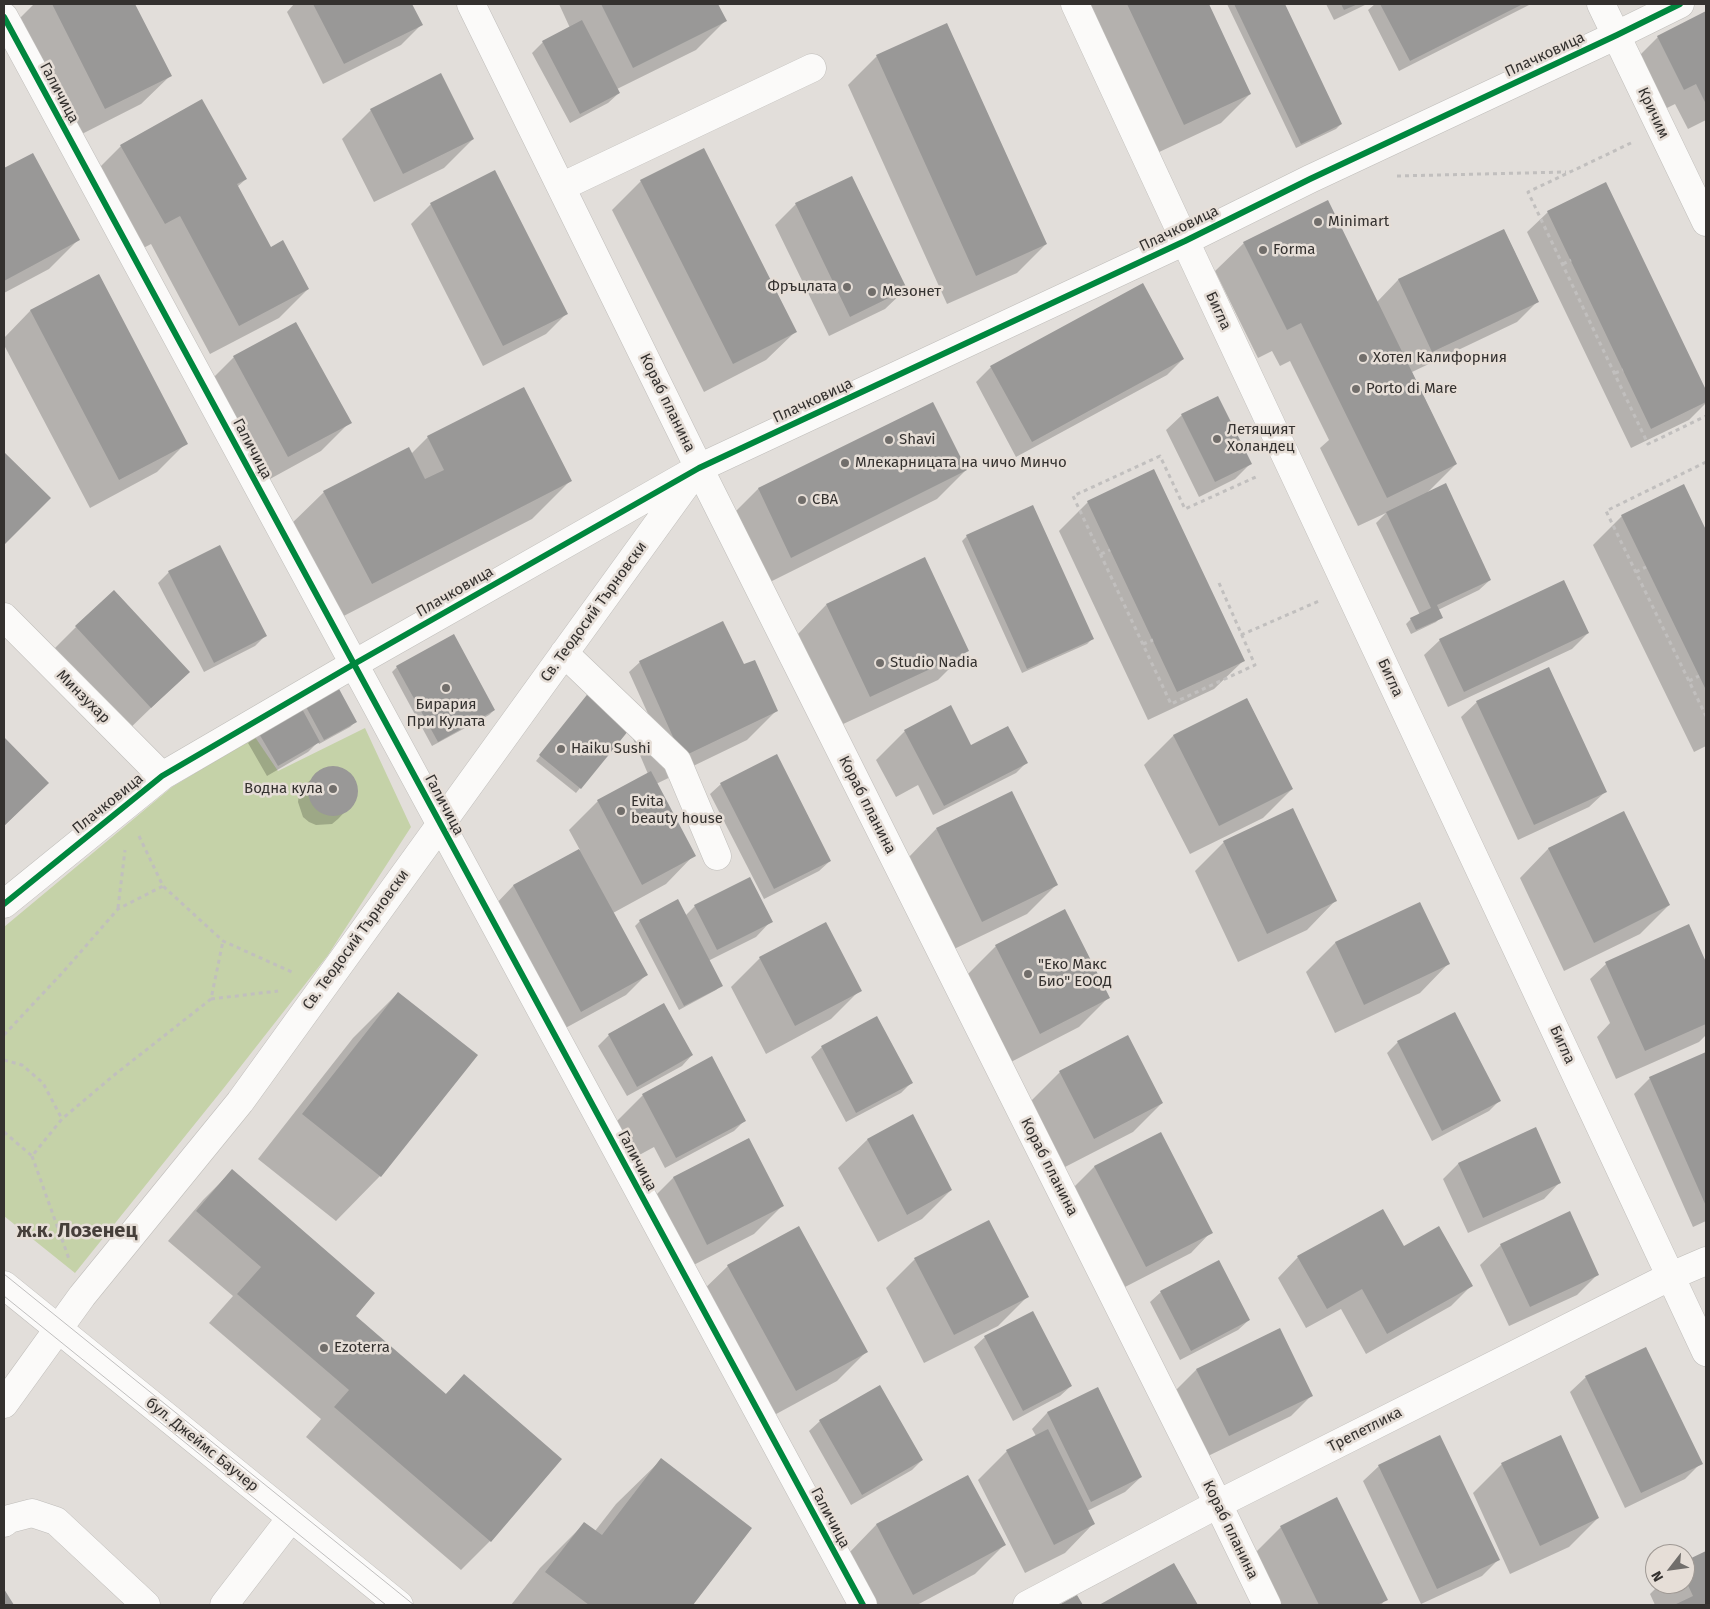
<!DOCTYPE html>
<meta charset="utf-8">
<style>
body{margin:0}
#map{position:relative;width:1710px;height:1609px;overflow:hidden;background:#e2deda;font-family:"Fira Sans",sans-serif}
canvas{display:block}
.frame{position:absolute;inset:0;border:5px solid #34312f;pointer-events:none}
.north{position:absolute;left:1645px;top:1544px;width:50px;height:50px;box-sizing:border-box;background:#e6ded7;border:1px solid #9f9994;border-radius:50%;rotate:240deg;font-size:14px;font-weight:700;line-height:20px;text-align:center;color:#34312f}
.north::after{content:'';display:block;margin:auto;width:18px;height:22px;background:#716e6b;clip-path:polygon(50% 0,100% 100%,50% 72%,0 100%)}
</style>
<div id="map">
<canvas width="1710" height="1609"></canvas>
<div class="frame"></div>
<div class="north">N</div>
</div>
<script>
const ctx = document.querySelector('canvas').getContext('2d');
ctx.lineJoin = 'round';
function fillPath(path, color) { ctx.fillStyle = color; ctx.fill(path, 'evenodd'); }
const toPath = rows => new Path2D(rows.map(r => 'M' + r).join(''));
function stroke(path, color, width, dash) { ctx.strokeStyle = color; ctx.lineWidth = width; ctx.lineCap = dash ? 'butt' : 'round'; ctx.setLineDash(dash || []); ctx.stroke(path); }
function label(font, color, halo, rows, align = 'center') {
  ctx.font = font + ' "Fira Sans",sans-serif'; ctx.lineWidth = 5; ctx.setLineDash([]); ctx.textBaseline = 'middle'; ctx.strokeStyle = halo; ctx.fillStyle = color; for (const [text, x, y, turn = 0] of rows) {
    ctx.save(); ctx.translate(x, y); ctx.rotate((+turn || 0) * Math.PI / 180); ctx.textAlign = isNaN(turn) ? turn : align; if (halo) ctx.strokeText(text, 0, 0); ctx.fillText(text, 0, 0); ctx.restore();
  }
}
const green = toPath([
 [365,728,411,827,328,955,223,1089,75,1273,4,1216,4,927,172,787,255,737,278,771]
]);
const shadow = toPath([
 [34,4,133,4,170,76,141,104,76,137,17,21],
 [294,4,410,4,421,25,401,45,323,84,287,12],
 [559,4,716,4,725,21,696,50,617,89,619,93,608,103,570,123,532,53,543,42,570,28],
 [1085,4,1207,4,1250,94,1221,123,1155,154],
 [1227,4,1284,4,1341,124,1336,129,1296,148],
 [1326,4,1367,4,1334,20],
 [1375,4,1531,4,1399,71,1368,10],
 [1706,13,1706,120,1688,129,1675,104,1663,110,1637,58,1658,37],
 [877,56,1046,244,1017,273,947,304,848,85],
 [201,101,246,179,237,187,271,249,308,289,279,318,210,354,151,244,136,252,92,175,121,146],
 [371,110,473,139,444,168,374,202,342,139],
 [32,154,78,240,49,269,4,293,4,170],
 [641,181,795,332,766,360,704,392,612,210],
 [1605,184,1706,393,1706,403,1689,420,1631,448,1527,232,1548,212],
 [431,204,566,314,546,334,483,366,411,224],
 [796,204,906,289,885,309,829,336,775,225],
 [1504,230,1538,301,1517,322,1412,372,1456,464,1426,494,1490,580,1479,590,1438,610,1441,617,1436,622,1411,634,1406,624,1411,619,1420,615,1376,523,1386,513,1358,526,1320,448,1329,440,1290,361,1280,366,1272,351,1258,358,1215,271,1244,243,1377,302,1398,280],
 [99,275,186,443,157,472,90,508,4,345,4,338,30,311],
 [234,357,350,422,321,451,259,485,205,386],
 [1183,359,1167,375,1016,457,976,382,991,367],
 [932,404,966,470,937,499,762,586,729,518,758,489],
 [1182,415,1250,464,1235,479,1199,497,1166,430],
 [428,437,570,481,532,519,334,621,286,529,324,492,411,454],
 [4,454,49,498,4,544],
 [1683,486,1706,533,1706,746,1694,752,1593,545,1622,516],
 [1088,502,1243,661,1214,689,1148,720,1059,531],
 [967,536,1092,639,1087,644,1022,673,962,541],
 [169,572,265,636,255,646,204,672,158,583],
 [826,605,967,651,938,680,841,725,798,634],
 [76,627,188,672,122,736,47,656],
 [1588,633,1572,649,1448,707,1424,655,1440,640],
 [640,662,776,711,747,740,656,784,694,855,666,884,613,913,646,975,626,995,560,1031,493,907,513,886,580,850,569,830,598,801,648,774,631,734,649,716,629,672],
 [397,667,494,710,489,715,432,746,392,672],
 [586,698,580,788,576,793,536,761],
 [1247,699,1292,789,1263,818,1190,854,1144,765,1173,736],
 [1477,702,1605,792,1589,807,1518,840,1461,717],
 [306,706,355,722,350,727,319,744,318,742,308,752,267,776,248,743,259,733],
 [905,731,965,749,1026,763,1016,773,933,815,918,785,896,797,876,760],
 [4,738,47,783,4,826],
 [335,767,343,769,349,773,357,787,354,802,338,819,332,824,316,825,309,822,303,817,298,802,299,794,303,787,320,771],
 [721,784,830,861,819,871,764,899,710,794],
 [1624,813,1669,905,1640,934,1564,971,1520,878,1548,849],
 [936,829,1056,885,1027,914,952,950,908,858],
 [1224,842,1335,901,1307,930,1238,962,1195,871],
 [1420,903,1448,964,1420,993,1335,1033,1306,972,1335,943],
 [695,906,771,921,756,937,708,961,721,985,716,990,679,1010,635,926,640,921,685,916],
 [1689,926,1706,965,1706,1035,1699,1042,1616,1079,1597,1037,1610,1023,1590,979,1606,964],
 [996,946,1108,998,1079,1027,1011,1062,967,975],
 [760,958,860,990,831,1019,766,1054,731,987],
 [398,993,380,1176,336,1221,258,1159,353,1038],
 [663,1005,692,1055,682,1066,627,1096,598,1046,609,1035],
 [1454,1013,1499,1101,1489,1111,1432,1141,1387,1053,1398,1042],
 [822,1047,911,1083,901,1093,846,1122,811,1057],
 [1706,1053,1706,1221,1693,1227,1634,1094,1650,1078],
 [711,1058,745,1120,734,1131,665,1168,654,1147,632,1159,614,1124,643,1095],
 [1060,1072,1162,1103,1133,1132,1065,1167,1031,1101],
 [912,1116,951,1190,922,1219,878,1242,838,1168,867,1140],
 [1535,1129,1559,1183,1544,1199,1468,1233,1443,1179,1458,1164],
 [1160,1133,1211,1232,1191,1253,1125,1287,1074,1187,1094,1167],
 [748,1139,783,1205,754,1234,678,1273,644,1207,673,1178],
 [232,1171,354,1316,445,1395,464,1376,560,1460,490,1541,461,1570,306,1437,321,1419,209,1323,233,1296,168,1241,203,1200],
 [1501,1245,1598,1274,1577,1295,1509,1326,1480,1265],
 [1403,1248,1471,1286,1451,1306,1366,1354,1341,1309,1306,1328,1278,1278,1298,1257],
 [915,1259,1027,1297,998,1326,924,1363,886,1288],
 [728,1266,866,1352,837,1381,767,1419,699,1294],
 [1161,1292,1249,1320,1238,1330,1180,1360,1150,1302],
 [1279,1329,1311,1396,1291,1416,1208,1456,1176,1390,1196,1370],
 [985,1337,1071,1386,1060,1396,1013,1421,974,1347],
 [1586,1377,1701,1463,1685,1479,1625,1508,1570,1392],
 [1098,1388,1141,1477,1125,1492,1087,1511,1093,1524,1065,1553,1025,1573,978,1480,1007,1451,1036,1436,1032,1429,1047,1413],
 [820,1421,922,1460,912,1470,851,1505,809,1431],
 [661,1460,750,1528,691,1605,511,1605,540,1568,585,1523,595,1531,616,1504],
 [1502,1464,1598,1518,1569,1547,1510,1574,1473,1493],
 [1379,1466,1498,1560,1482,1576,1421,1604,1363,1481],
 [967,1476,1004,1545,975,1574,917,1605,875,1605,848,1554,876,1525],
 [1281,1527,1386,1599,1381,1605,1276,1605,1252,1556],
 [1706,1552,1706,1605,1655,1605,1650,1594,1660,1584,1685,1584,1685,1562],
 [1174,1565,1196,1605,1102,1605]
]);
const building = toPath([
 [52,4,135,4,172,76,105,109],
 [313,4,412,4,423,25,344,64],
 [601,4,718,4,727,21,633,68],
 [1127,4,1209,4,1251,94,1184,125],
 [1234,4,1285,4,1342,124,1301,144],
 [1341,4,1358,4,1344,10],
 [1380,4,1523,4,1410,61],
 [1706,11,1706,104,1696,84,1684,90,1657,36],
 [582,20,620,93,580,114,542,41],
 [947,23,1047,244,976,276,876,55],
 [441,73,474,139,403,174,370,109],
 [202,99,247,179,237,184,271,247,283,240,309,289,239,326,180,216,165,224,120,145],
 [704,148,797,332,733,364,640,180],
 [33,153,80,240,4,281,4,168],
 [495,170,568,314,503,346,430,203],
 [852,176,907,289,850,317,795,203],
 [1606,182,1706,390,1706,402,1651,429,1547,211],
 [1328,200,1457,464,1387,498,1301,323,1287,330,1243,242],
 [1504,229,1539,302,1432,352,1398,279],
 [99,274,188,444,119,480,30,310],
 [1143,283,1184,359,1032,442,990,366],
 [296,322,352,423,288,457,233,356],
 [524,387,572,481,372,584,323,491,409,447,425,479,444,470,427,436],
 [1218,396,1252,464,1215,482,1181,414],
 [933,402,967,470,791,558,758,488],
 [4,452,51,498,5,544,4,543],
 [1154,469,1245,661,1177,692,1087,501],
 [1446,483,1491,580,1437,605,1443,618,1416,630,1410,618,1431,608,1386,512],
 [1684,484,1706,530,1706,690,1621,515],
 [1033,505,1094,639,1027,669,966,535],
 [220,545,267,636,214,663,168,571],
 [925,557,969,651,870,697,826,604],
 [1564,580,1589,633,1464,692,1439,639],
 [114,590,190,672,151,708,75,626],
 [723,621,744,664,755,660,778,711,682,757,639,661],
 [454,634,495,710,438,742,396,666],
 [1549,667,1607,792,1534,825,1476,701],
 [338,687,357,722,324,740,305,705],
 [590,691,633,725,581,789,539,755],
 [1247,698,1293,789,1219,826,1173,735],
 [951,705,971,745,1008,726,1028,763,944,806,904,730],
 [301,707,320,742,278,766,258,732],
 [4,737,49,783,4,826],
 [777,754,831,861,774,889,720,783],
 '308 791a25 25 0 1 1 50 0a25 25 0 1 1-50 0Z',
 [651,771,696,856,642,885,597,800],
 [1012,791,1058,885,982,922,936,828],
 [1293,808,1337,901,1267,934,1223,841],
 [1624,811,1670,905,1594,943,1548,848],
 [579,849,648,975,581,1012,513,885],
 [750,877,773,922,717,950,694,905],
 [678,899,723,986,684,1006,639,920],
 [1420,902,1450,964,1364,1005,1335,942],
 [1065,909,1110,998,1040,1034,995,945],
 [826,922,862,991,795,1026,759,957],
 [1689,924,1706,962,1706,1024,1645,1051,1605,962],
 [398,992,478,1055,381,1177,302,1114],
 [664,1003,693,1055,637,1087,608,1034],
 [1455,1012,1501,1101,1442,1131,1397,1041],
 [877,1016,913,1083,856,1113,821,1046],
 [1128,1035,1163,1103,1094,1139,1059,1071],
 [1706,1052,1706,1206,1649,1077],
 [712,1056,746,1121,676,1158,642,1094],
 [913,1114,952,1190,907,1215,867,1139],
 [1536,1127,1561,1183,1483,1218,1458,1163],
 [1161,1132,1213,1233,1146,1267,1094,1166],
 [749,1138,784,1206,707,1245,673,1177],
 [232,1169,375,1293,356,1316,446,1394,464,1374,562,1459,491,1542,334,1407,349,1390,237,1294,261,1267,196,1211],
 [1383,1209,1404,1246,1439,1226,1473,1286,1387,1334,1362,1289,1327,1309,1297,1256],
 [1570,1211,1599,1275,1530,1307,1500,1244],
 [989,1220,1029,1297,954,1335,914,1258],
 [799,1226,868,1352,796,1391,727,1265],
 [1219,1260,1250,1320,1191,1351,1160,1291],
 [1033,1311,1072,1386,1023,1411,984,1336],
 [1280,1328,1313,1396,1229,1436,1196,1369],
 [1646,1347,1703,1464,1641,1493,1585,1376],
 [880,1385,923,1460,862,1495,819,1420],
 [1098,1387,1142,1477,1091,1502,1047,1412],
 [1048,1429,1095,1524,1054,1545,1006,1450],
 [1440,1435,1500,1560,1437,1589,1378,1465],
 [1561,1435,1599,1518,1540,1546,1501,1463],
 [661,1458,752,1528,693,1605,589,1605,545,1572,584,1522,602,1535],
 [968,1475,1006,1545,913,1595,876,1524],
 [1337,1497,1388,1600,1377,1605,1319,1605,1280,1526],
 [1706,1551,1706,1605,1674,1605,1693,1596,1685,1579,1685,1561],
 [1174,1563,1198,1605,1099,1605],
 [4,1589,14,1605,4,1605],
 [1077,1595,1083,1605,1059,1605]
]);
const path = toPath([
 [1631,143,1528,192,1648,444,1706,416],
 [1397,176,1566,172],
 [1563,264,1571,260],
 [1615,373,1623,370],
 [1706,462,1606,511,1706,716],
 [1101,554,1110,550],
 [1636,572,1646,567],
 [1219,583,1255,665,1171,704,1073,496,1160,456,1185,509,1258,476],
 [1241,635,1319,601],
 [1143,644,1153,640],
 [1689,681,1699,676],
 [139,836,163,886,223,941,294,973],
 [118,908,125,850],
 [211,999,278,991],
 [4,1035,64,971,118,909,163,886],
 [4,1060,22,1065,43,1083,62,1119],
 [4,1132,32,1156,62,1119,113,1076,211,999,223,941],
 [32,1156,69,1259]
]);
const minor = toPath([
 [471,4,699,468,1218,1504,1267,1605],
 [1075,4,1185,241,1706,1352],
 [1601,4,1706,222],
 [4,17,863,1605],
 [561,187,812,68],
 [4,617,162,776],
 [564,653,677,761,717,856],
 [4,904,162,776,354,664,699,468,1185,241,1310,179,1617,35,1680,4],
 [4,1285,399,1605],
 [4,1404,82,1296,240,1102,693,475],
 [4,1523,9,1519,32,1513,56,1521,146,1605],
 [224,1605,291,1518],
 [1027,1605,1218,1504,1671,1276,1706,1261]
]);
const tram = toPath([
 [4,1274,414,1605],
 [4,1296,386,1605]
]);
const cycleway = toPath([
 [4,17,863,1605],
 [4,904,162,776,354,664,699,468,1185,241,1310,179,1617,35,1680,4]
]);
const markers = [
 [1318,222,5,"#716e6b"],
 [1263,250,5,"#716e6b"],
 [847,287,5,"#716e6b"],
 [872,292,5,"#716e6b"],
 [1363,358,5,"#716e6b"],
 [1356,389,5,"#716e6b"],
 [1217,439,5,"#716e6b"],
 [889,440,5,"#716e6b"],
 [845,463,5,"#716e6b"],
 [802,500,5,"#716e6b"],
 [880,663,5,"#716e6b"],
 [446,688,5,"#716e6b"],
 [561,749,5,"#716e6b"],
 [333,789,5,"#716e6b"],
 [621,811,5,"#716e6b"],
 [1028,974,5,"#716e6b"],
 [324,1348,5,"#716e6b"]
];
const streetNames = [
 ["Плачковица",1545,55,-25],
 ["Галичица",59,93,62],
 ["Кричим",1653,113,65],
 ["Плачковица",1179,229,-26],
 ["Бигла",1218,311,65],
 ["Плачковица",813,401,-25],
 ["Кораб планина",667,403,64],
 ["Галичица",252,449,62],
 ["Плачковица",455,592,-30],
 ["Св. Теодосий Търновски",594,612,-54],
 ["Бигла",1390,678,65],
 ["Минзухар",83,697,45],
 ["Плачковица",108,804,-39],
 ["Галичица",444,805,62],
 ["Кораб планина",867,805,63],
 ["Св. Теодосий Търновски",356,940,-54],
 ["Бигла",1562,1045,65],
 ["Галичица",637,1161,62],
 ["Кораб планина",1049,1167,63],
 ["Трепетлика",1365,1430,-27],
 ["бул. Джеймс Баучер",202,1445,39],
 ["Галичица",830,1518,62],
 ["Кораб планина",1230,1530,64]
];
const poiNames = [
 ["Minimart",1328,222],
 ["Forma",1273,250],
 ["Фръцлата",837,287,"right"],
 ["Мезонет",882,292],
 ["Хотел Калифорния",1373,358],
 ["Porto di Mare",1366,389],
 ["Летящият",1227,430],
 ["Холандец",1227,447],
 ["Shavi",899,440],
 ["Млекарницата на чичо Минчо",855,463],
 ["CBA",812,500],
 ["Studio Nadia",890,663],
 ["Бирария",446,705,"center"],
 ["При Кулата",446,722,"center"],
 ["Haiku Sushi",571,749],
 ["Водна кула",323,789,"right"],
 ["Evita",631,802],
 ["beauty house",631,819],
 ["\"Еко Макс",1038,965],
 ["Био\" ЕООД",1038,982],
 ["Ezoterra",334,1348]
];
const districtNames = [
 ["ж.к. Лозенец",77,1231]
];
fillPath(green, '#c5d2a8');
fillPath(shadow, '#0003');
fillPath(building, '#999897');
stroke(minor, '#bfbdba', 29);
stroke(path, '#c1bfbe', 3, [4, 4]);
stroke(minor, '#fbfaf9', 28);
stroke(tram, '#c0bfbf', 1);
stroke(cycleway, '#00873e', 6);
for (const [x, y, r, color] of markers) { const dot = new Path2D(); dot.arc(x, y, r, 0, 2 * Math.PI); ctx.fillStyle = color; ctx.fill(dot); stroke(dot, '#e6ded7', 2); }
label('15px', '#34312f', '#e6ded7', streetNames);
label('15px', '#34312f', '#e6ded7', poiNames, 'left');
label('bold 20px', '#463f3a', '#e6ded7', districtNames);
</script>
